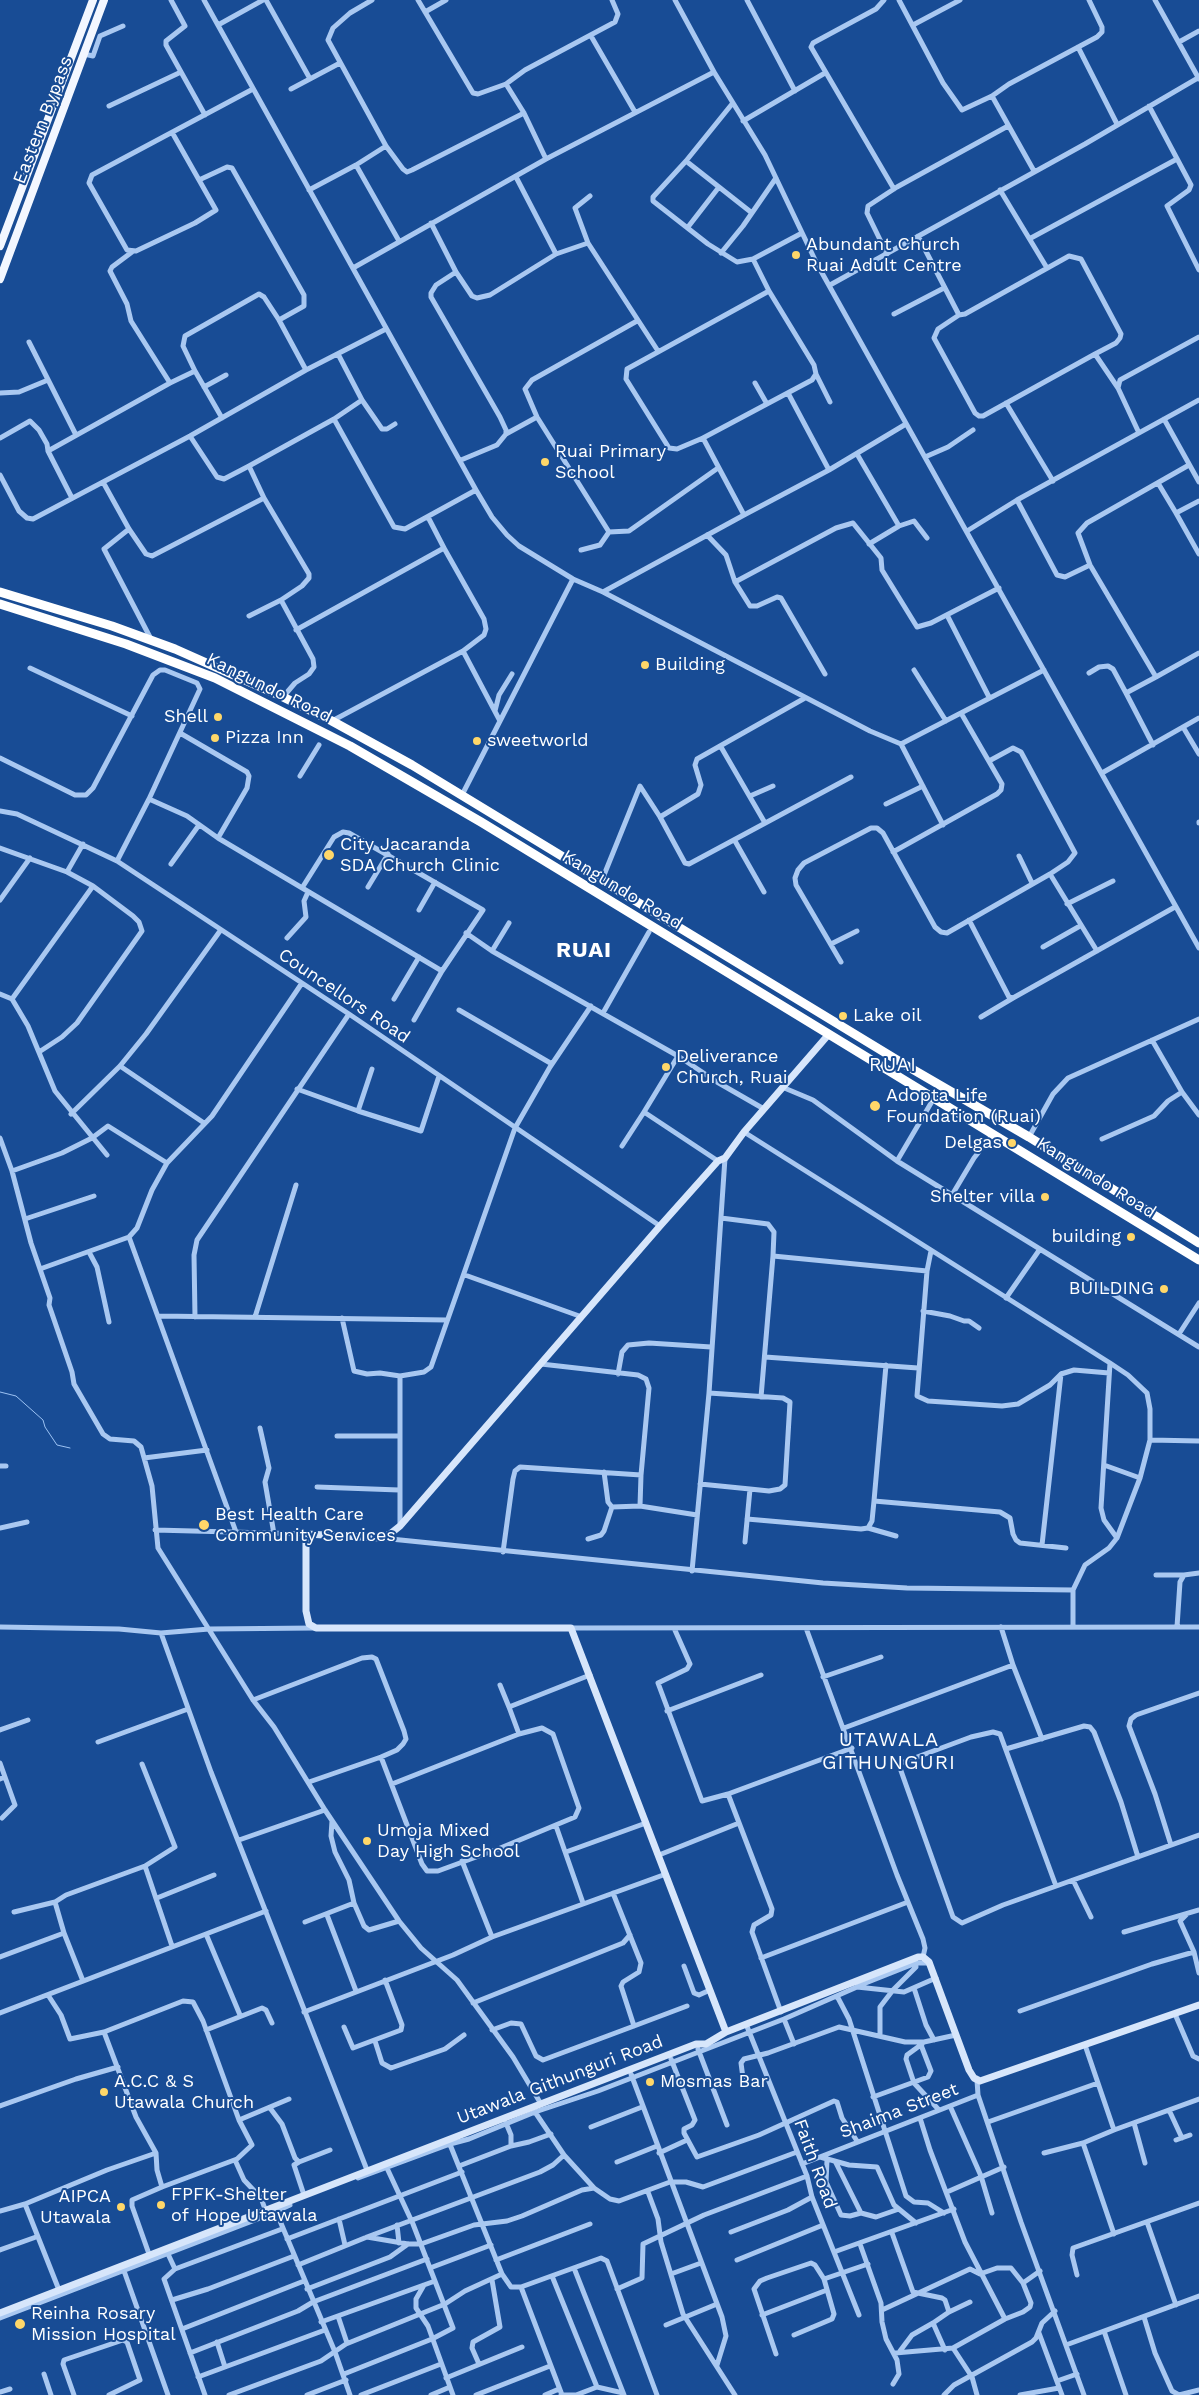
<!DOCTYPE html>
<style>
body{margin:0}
canvas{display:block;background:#184c95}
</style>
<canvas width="1199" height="2395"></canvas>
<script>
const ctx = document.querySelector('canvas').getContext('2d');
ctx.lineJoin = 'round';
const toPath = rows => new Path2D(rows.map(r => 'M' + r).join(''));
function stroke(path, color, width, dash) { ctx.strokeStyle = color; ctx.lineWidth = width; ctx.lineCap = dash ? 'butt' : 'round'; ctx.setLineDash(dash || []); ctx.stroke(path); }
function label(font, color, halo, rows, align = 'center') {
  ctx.font = font + ' "Work Sans",sans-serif'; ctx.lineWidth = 4; ctx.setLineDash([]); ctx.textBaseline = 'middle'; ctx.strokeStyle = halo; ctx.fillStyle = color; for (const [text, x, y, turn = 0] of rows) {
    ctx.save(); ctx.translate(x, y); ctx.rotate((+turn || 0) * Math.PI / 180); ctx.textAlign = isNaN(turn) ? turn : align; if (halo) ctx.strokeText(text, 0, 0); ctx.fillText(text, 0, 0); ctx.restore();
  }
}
const stream = toPath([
 [0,1392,16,1396,43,1420,45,1427,57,1445,70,1448]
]);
const street = toPath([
 [171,0,185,26,166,41,166,45,205,115],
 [204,0,476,490,492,517,507,535,519,546,573,579,603,592,870,731,901,744,1044,670],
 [266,0,309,77],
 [372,0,350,13,333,28,328,40,386,146,403,169,407,172,412,170,524,113],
 [418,0,473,93,478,94,506,84],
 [675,0,714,72,765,155,817,264,1199,948],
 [747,0,795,91],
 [884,0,876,9,813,43,811,47,894,189],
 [899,0,943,83,962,110,992,96,1009,84,1097,37,1102,32,1102,27,1089,0],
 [1155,0,1199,79],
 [425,12,446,0],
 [218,25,263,0],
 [913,25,960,0],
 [591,36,635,112],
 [1179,42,1199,31],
 [1078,47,1117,124],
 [84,54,93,56,100,36,123,26],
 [291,89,340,63],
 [992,96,1034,171],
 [732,104,686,161,653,197,653,201,708,244,737,262,753,259,802,233],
 [109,106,181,72],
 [1149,106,1191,185,1189,190,1167,206,1199,270],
 [743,121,825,73],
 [173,134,216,210,195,223,136,251,127,250,89,183,92,175,253,89],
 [546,159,524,113,506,84,525,70,615,22,618,14,612,0],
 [686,161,752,213],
 [356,165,399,241],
 [516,177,556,254],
 [199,180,227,167,232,168,304,295,304,306,279,320,306,370],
 [309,190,356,165,386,146],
 [1000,190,1047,268],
 [431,223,456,272,472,296,477,298,490,295,556,254,588,243,658,351],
 [688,227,719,187],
 [918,236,959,315,965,314,1069,256,1081,259,1121,334,1120,338,1116,343,1095,354,1118,388],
 [1031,238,1177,159],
 [588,243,575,208,590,196],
 [132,252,112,267,110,271,127,304,131,321,170,383],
 [721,253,743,226,776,178],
 [887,254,867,213,868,206,897,187,1008,126],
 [353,268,546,159,714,72],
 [456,272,436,285,431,293,431,297,500,417,506,430,506,434],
 [830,285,1085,144,1198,78],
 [769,291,627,369,626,379,669,448,677,449,703,438,744,515,829,470,906,424],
 [894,314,944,288],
 [959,315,938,329,934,338,975,413,979,416,983,416,1095,354],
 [29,342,76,435],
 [195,371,183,346,185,336,259,294,264,297,279,320],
 [816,374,830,402],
 [755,383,767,404],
 [204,387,226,375],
 [0,393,19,392,48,380],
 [788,393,829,470],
 [362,400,382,429,387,429,395,424],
 [1006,403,1053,481],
 [334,419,362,400,338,354],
 [1164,419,1199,482],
 [1139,433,1118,388,1120,380,1199,337],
 [190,436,217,477,224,479,249,466],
 [0,438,30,421,39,430,47,444,48,451],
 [703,438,812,380,816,374,814,365,769,291,753,259],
 [857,454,899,526,869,544],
 [925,457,948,447,973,430],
 [461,460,497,445,506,434,537,417],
 [1189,465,1087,523,1078,533,1090,565,1156,677,1199,653],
 [0,475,19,511,27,518,33,519,190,436,306,370,386,329],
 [103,482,129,529,146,554,152,556,264,498,309,574,309,578,302,586,281,600,249,616],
 [1158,483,1176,513],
 [72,498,48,451,170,383,195,371,222,418],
 [264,498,249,466,334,419,394,527,405,529,476,490],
 [1017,500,1057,575,1065,577,1090,565],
 [1199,501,1176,513,1199,554],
 [428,517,444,548],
 [899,526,914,521,927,538],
 [129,529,104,549,152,641],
 [967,531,1017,500,1199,400],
 [609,532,537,417,525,389,532,380,637,321],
 [707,535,726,555,735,582,750,606,757,606,777,597,781,598,825,674],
 [581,550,600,545,609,532,629,531,718,468],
 [735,582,836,528,853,523,881,558,882,570,917,627,931,623,999,588],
 [603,592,744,515],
 [281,600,313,659,314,667,309,674,295,683,283,697],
 [947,615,989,697],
 [296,630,444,548,484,619,486,629,484,635,463,651,332,721],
 [463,651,500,721],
 [30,668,132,716],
 [914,670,946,721],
 [1089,673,1099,667,1108,666,1113,669,1126,693],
 [495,711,499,695,512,674],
 [1183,727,1199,754],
 [180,733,247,772,249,776,247,788,218,838],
 [901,744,943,825],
 [1153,745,1126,693,1156,677],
 [721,747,765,823],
 [0,758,75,795,86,795,93,788,153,675,160,670,165,670,197,683,200,689,149,799],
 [989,761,1013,748,1021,752,1075,853,1068,862,1050,874],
 [1102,773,1199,718],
 [300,776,319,745],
 [462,795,573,579],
 [750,796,773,786],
 [886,804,923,786],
 [0,811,17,814,117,861,349,1014,660,1226],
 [660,817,698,794,701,785,695,765,697,759,805,698],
 [1199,822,1199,823],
 [735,841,764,892],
 [0,848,67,872,93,886,12,999,28,1026,55,1091,107,1155],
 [893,852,997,794,1001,790,1002,784,961,713],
 [1019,856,1032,883],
 [117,861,149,799,187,816,218,838,442,971,483,910,349,833,343,832,334,837,302,888],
 [171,864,199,825],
 [67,872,83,844],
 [602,880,640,786,660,817,685,863,689,864,851,777],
 [368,887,388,854],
 [0,900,30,858],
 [1067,904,1113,881],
 [419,910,435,882],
 [969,920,1009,997,1013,998,1175,907],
 [466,933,492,951,678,1056,644,1112,718,1161],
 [287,938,306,917,304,901,308,892],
 [831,944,857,931],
 [1043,947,1080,926],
 [492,951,509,923],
 [841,962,796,885,795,878,798,870,804,863,871,828,877,828,883,833,935,927,941,932,947,933,1050,874,1097,951],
 [0,994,12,999],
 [394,999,419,957],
 [459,1010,552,1064],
 [603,1013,649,932],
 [981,1017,1013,998],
 [414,1020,442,971],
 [1152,1040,1182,1092],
 [39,1052,62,1037,77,1023,142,931,139,922,133,916,93,886],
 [678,1056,717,1082,764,1109],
 [120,1066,204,1123],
 [782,1087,813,1100,897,1161,1199,1347],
 [297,1089,358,1111,421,1131,439,1076],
 [358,1111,372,1069],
 [71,1114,120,1066,146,1034,220,931],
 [744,1132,1110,1363,1101,1508,1104,1520,1117,1538,1109,1548,1085,1565,1073,1590],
 [1029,1137,1053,1094,1068,1078,1199,1019],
 [0,1138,12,1171,31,1243,50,1298,49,1305,72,1372,74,1384,103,1434,110,1439,134,1441,141,1447,152,1486,158,1548,253,1700,274,1727,325,1810,399,1921,421,1948,457,1980,513,2057,541,2104],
 [1102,1139,1154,1116,1168,1101,1182,1092,1199,1115],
 [622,1146,644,1112],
 [897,1161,934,1098],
 [12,1171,62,1153,92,1138,108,1126,167,1163],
 [952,1195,974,1158,993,1134],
 [721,1218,768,1224,774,1232,773,1256],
 [25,1219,94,1196],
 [931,1251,927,1271,917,1396,928,1401,1002,1406,1018,1404,1050,1385,1061,1374],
 [89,1252,97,1267,109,1322],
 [40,1269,129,1237],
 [465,1275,582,1317],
 [1006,1298,1040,1249],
 [923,1311,950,1316,964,1321,969,1321,979,1328],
 [159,1316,447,1320],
 [195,1317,194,1255,197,1240,349,1014],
 [255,1317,296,1185],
 [342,1318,354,1371,367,1374,380,1373,400,1376,424,1372,431,1367,515,1128,550,1067,591,1006],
 [1179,1334,1199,1303],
 [765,1357,918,1368],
 [1110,1363,1128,1375,1147,1393,1150,1409,1150,1440],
 [541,1364,638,1375,646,1379,649,1388,641,1475],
 [618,1374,622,1352,628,1345,649,1343,711,1347],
 [400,1376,400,1526],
 [709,1393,783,1398,790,1402,785,1485,780,1489,769,1491,750,1489],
 [761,1397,773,1256,927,1271],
 [260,1428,269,1468,265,1482,274,1534],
 [337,1436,399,1436],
 [144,1458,207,1450],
 [1104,1465,1140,1478],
 [0,1466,6,1466],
 [604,1472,608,1502,612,1507,640,1506],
 [700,1484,750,1489,745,1542],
 [317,1487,399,1490],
 [874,1501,1000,1512,1010,1518,1013,1534,1016,1540,1020,1543,1066,1548],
 [747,1519,861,1529,868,1528,872,1521,874,1501,886,1365],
 [0,1528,27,1522],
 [868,1528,896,1536],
 [155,1530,306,1534],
 [236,1532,129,1237,137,1228,152,1190,167,1163,212,1116,302,983],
 [381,1538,823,1583,907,1588,1073,1590,1073,1627],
 [1117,1538,1140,1478,1150,1440,1199,1441],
 [588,1539,601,1535,604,1531,612,1507],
 [1042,1545,1061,1374,1074,1370,1109,1373],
 [503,1552,513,1479,515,1471,520,1467,641,1475,640,1506,697,1515],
 [692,1571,709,1393,725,1158],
 [1156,1575,1184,1575],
 [0,1627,119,1629,161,1633,209,1629,315,1628],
 [1177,1627,1180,1582,1184,1575,1199,1573],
 [571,1628,1199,1627],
 [674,1628,690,1664,687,1669,658,1683,702,1801,728,1794],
 [806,1628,897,1875,923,1939,925,1948,923,1957],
 [161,1633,211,1772,367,2170],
 [1013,1665,1042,1739],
 [823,1677,881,1657],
 [500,1685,509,1707],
 [253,1700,362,1658,372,1657,376,1659,404,1731,406,1739,403,1744,397,1750,381,1757,309,1782],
 [667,1711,761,1675],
 [844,1728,1013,1665,1001,1627],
 [0,1730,28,1720],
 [98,1742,188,1709],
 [1006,1749,1084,1726,1090,1727,1094,1732,1121,1802,1138,1857],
 [381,1757,422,1864,427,1871,438,1871,498,1849,575,1817,579,1808,553,1734,542,1728,519,1734,509,1707,590,1675],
 [0,1763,5,1777],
 [0,1779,5,1777,15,1805,2,1818],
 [392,1784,519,1734],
 [332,1821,331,1836,335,1852,349,1880,354,1903,364,1926,369,1930,399,1921],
 [556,1826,583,1903],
 [239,1840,325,1810],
 [1171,1845,1155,1794,1129,1726,1131,1719,1136,1715,1199,1693],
 [566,1852,646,1823],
 [659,1855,739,1823],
 [462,1861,492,1937],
 [145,1866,172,1946],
 [1073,1880,1091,1917],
 [1056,1886,1000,1734,993,1732,971,1737,901,1763,900,1768,953,1917,962,1923,1003,1905,1199,1835],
 [613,1893,641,1963,639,1972,623,1982,621,1986,634,2026,687,2006],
 [157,1898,214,1875],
 [55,1902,64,1933,83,1981],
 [14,1912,55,1902,66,1895,145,1866,175,1847,142,1764],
 [327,1915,356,1991],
 [1186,1915,1180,1921,1194,1952,1199,1973],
 [305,1922,354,1903],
 [1124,1932,1199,1910],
 [206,1934,240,2015],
 [0,1957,64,1933],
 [761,1958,908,1902],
 [684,1966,694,1993,699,1995,710,1990],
 [858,1986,916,1963,930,1963],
 [914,1988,926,2025,934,2040],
 [48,1995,61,2015,70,2039,104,2032,183,2001,193,2002,203,2021,239,2120,252,2145,237,2159,162,2187,132,2200,132,2206,149,2254],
 [837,1996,849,2019,906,2196,914,2202,928,2203,944,2213],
 [473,2003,623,1943,630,1935],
 [1020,2011,1152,1964,1194,1952],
 [304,2012,453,1955,492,1937,666,1874],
 [781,2012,752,1932,754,1925,771,1915,772,1909,728,1794,852,1748],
 [0,2013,266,1911],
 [1175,2014,1193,2056,1199,2059],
 [784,2019,794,2044],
 [746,2024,807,2176,812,2197,859,2315],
 [344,2027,353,2048,401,2030,402,2025,385,1980],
 [206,2030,262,2008,266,2010,272,2023],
 [492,2030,511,2023,521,2024,536,2056,543,2060,634,2026],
 [104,2032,136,2117,156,2153,157,2170,162,2187],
 [880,2036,880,2007,893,1990,916,1967,915,1958],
 [375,2041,382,2063,391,2068,445,2049,464,2035],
 [922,2044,907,2055,906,2059,914,2083,939,2110],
 [1085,2045,1114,2130],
 [698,2049,727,2125],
 [671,2059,695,2120,692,2125,684,2129,684,2133,697,2157,759,2135,834,2101,837,2102,842,2118,857,2141],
 [631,2074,722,2317,726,2336,717,2365],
 [743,2078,741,2063,744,2059,768,2053,839,2027,905,2042,924,2042,956,2035],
 [977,2080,978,2095,1021,2222,1084,2395],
 [873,2097,928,2077,931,2071,921,2045],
 [0,2106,76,2079,118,2067],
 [950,2106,981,2176,992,2213],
 [270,2108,282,2124,295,2158,299,2162,294,2165,304,2195],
 [1169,2110,1182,2138],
 [535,2112,564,2155,594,2188],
 [920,2118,930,2150,965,2242,1005,2319],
 [239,2120,289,2099],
 [988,2122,1098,2083],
 [1134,2123,1145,2163],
 [591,2127,642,2107],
 [1176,2140,1190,2135],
 [449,2142,502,2274,511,2287,521,2287,601,2258,607,2261,657,2395],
 [1083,2143,1114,2234],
 [511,2146,529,2142,551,2134],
 [659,2153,687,2140],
 [1044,2153,1083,2143,1114,2130,1199,2099],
 [820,2157,849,2165,877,2167,894,2205,916,2223],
 [235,2160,244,2180,261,2198,265,2209],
 [827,2160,826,2182,841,2215,850,2216,861,2213],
 [299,2162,330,2150],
 [617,2162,657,2146],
 [836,2163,861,2213,876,2217,899,2209],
 [802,2164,978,2095],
 [459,2166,511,2146,511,2135,506,2123],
 [358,2178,450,2144,469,2139,535,2112,598,2091,784,2019,857,1987,904,1992,936,1978],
 [648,2192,658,2219,661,2242,683,2314,735,2395],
 [947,2192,1004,2167],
 [25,2204,59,2290],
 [275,2209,335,2352,350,2395],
 [0,2211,25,2204,107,2170,156,2153],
 [339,2219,345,2245],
 [1147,2222,1176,2305],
 [397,2225,399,2243],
 [731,2232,788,2210,812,2197],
 [892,2233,913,2292,942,2298,945,2300,949,2312],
 [367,2237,408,2244,421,2244,474,2225,507,2221,522,2216,582,2190,594,2188,610,2199,619,2201,670,2182,686,2182,703,2187,797,2152],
 [287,2239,462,2172],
 [860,2244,881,2303,882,2322,886,2339,897,2360,899,2374,893,2384],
 [0,2250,36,2237],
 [834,2252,954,2209],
 [168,2254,175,2269,282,2229],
 [496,2260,590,2224],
 [737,2260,823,2225],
 [298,2265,367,2237,540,2172,553,2165,564,2155],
 [123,2268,168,2395],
 [430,2268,491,2245],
 [574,2268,624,2395],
 [175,2269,164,2279,205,2395],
 [671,2274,701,2263],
 [1077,2275,1072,2255,1073,2248,1199,2203],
 [552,2276,597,2387],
 [824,2279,868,2264],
 [424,2285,416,2299,416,2308,428,2326,453,2395],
 [521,2287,562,2395],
 [307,2289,390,2257,408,2244],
 [617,2289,642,2278,643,2244,704,2215,807,2176],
 [172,2300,208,2289,294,2256],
 [882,2310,970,2269,980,2274,997,2268,1011,2268,1023,2283],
 [762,2315,827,2290],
 [338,2316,347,2343],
 [1144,2317,1155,2353,1172,2391,1179,2395,1199,2390],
 [0,2318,268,2215,290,2205],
 [321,2322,435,2281],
 [933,2323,945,2350],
 [666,2325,717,2304],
 [182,2329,304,2281],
 [1104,2331,1126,2395],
 [1039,2333,1062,2395],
 [217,2342,225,2367],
 [1066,2345,1199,2296],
 [953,2348,972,2377,977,2395],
 [900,2351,912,2335,933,2323,949,2312,970,2302],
 [190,2353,298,2311,313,2302,427,2259],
 [895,2353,953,2348,1005,2319,1023,2312,1030,2307,1031,2303,1023,2283,1040,2271],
 [776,2354,754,2289,760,2281,767,2278,811,2263,815,2265,824,2279,834,2314,832,2319,794,2335],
 [479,2364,472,2348,473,2342,500,2327,492,2280],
 [44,2374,51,2395],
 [344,2374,432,2339,453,2328,413,2224,386,2166],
 [198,2377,325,2330],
 [446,2378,522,2347],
 [1057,2381,1077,2374],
 [0,2392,10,2389],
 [74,2395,63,2364,64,2360,123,2340,127,2342,140,2380,109,2395],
 [229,2395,321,2361,346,2344,445,2304,465,2291,502,2274],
 [307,2395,346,2380],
 [361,2395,441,2364],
 [431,2395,450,2387],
 [476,2395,550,2366],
 [545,2395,559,2389],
 [561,2395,576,2395,597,2387,623,2393],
 [944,2395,954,2385,1032,2342,1036,2338,1042,2323,1055,2311],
 [1020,2395,1059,2388]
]);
const secondary = toPath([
 [726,2032,571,1628,316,1628,309,1624,306,1611,306,1534,381,1538,390,1534,400,1526,660,1226,718,1161,725,1158,744,1132,829,1034],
 [0,2313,696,2044,706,2044,726,2032,918,1957,923,1957,929,1962,969,2070,974,2078,980,2081,1199,2005]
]);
const primary = toPath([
 [0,246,93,0],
 [0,279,104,0]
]);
const highway = toPath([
 [0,592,112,626,175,649,283,697,332,721,412,765,907,1066,1029,1137,1199,1243],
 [0,604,126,644,215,678,350,746,481,822,1199,1260]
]);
const markers = [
 [796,255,5,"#ffd769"],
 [545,462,5,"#ffd769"],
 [645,665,5,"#ffd769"],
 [218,717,5,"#ffd769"],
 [215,738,5,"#ffd769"],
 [477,741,5,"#ffd769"],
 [329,855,6,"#ffd769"],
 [843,1016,5,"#ffd769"],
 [666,1067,5,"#ffd769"],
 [875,1106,6,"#ffd769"],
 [1012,1143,5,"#ffd769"],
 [1045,1197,5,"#ffd769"],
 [1131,1237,5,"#ffd769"],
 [1164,1289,5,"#ffd769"],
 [204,1525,6,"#ffd769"],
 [367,1841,5,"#ffd769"],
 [650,2082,5,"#ffd769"],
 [104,2092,5,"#ffd769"],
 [161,2205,5,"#ffd769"],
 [121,2207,5,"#ffd769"],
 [20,2324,6,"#ffd769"]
];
const streetNames = [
 ["Eastern Bypass",43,120,-69],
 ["Kangundo Road",269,688,26],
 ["Kangundo Road",622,890,31],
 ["Councellors Road",344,996,34],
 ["Kangundo Road",1096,1178,32],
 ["Utawala Githunguri Road",560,2080,-21],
 ["Shaima Street",899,2111,-21],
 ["Faith Road",815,2164,70]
];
const poiNames = [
 ["Abundant Church",806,245],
 ["Ruai Adult Centre",806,266],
 ["Ruai Primary",555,452],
 ["School",555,473],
 ["Building",655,665],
 ["Shell",208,717,"right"],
 ["Pizza Inn",225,738],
 ["sweetworld",487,741],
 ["City Jacaranda",340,845],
 ["SDA Church Clinic",340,866],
 ["Lake oil",853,1016],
 ["Deliverance",676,1057],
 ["Church, Ruai",676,1078],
 ["Adopta Life",886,1096],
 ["Foundation (Ruai)",886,1117],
 ["Delgas",1002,1143,"right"],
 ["Shelter villa",1035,1197,"right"],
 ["building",1121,1237,"right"],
 ["BUILDING",1154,1289,"right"],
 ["Best Health Care",215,1515],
 ["Community Services",215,1536],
 ["Umoja Mixed",377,1831],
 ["Day High School",377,1852],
 ["A.C.C & S",114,2082],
 ["Utawala Church",114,2103],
 ["Mosmas Bar",660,2082],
 ["FPFK-Shelter",171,2195],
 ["of Hope Utawala",171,2216],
 ["AIPCA",111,2197,"right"],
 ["Utawala",111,2218,"right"],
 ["Reinha Rosary",31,2314],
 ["Mission Hospital",31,2335]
];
const neighbourhoodNames = [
 ["RUAI",893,1065]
];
const quarterNames = [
 ["UTAWALA",889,1740],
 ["GITHUNGURI",889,1763]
];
const districtNames = [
 ["RUAI",584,951]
];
stroke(stream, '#9cc2f3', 1);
stroke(street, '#a9c8f1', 5);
stroke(secondary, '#d7e6fb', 7);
stroke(primary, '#f3f7ff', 8);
stroke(highway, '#fff', 9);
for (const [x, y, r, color] of markers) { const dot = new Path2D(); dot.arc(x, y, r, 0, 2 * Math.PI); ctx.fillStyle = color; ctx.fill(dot); stroke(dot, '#184c95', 2); }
label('18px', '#fff', '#184c95', streetNames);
label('18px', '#fff', '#184c95', poiNames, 'left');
ctx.letterSpacing = '1px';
label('19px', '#fff', '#184c95', neighbourhoodNames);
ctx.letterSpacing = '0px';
ctx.letterSpacing = '1px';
label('20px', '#fff', '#184c95', quarterNames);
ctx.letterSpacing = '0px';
ctx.letterSpacing = '1px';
label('bold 22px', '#fff', '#184c95', districtNames);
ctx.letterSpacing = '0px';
</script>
